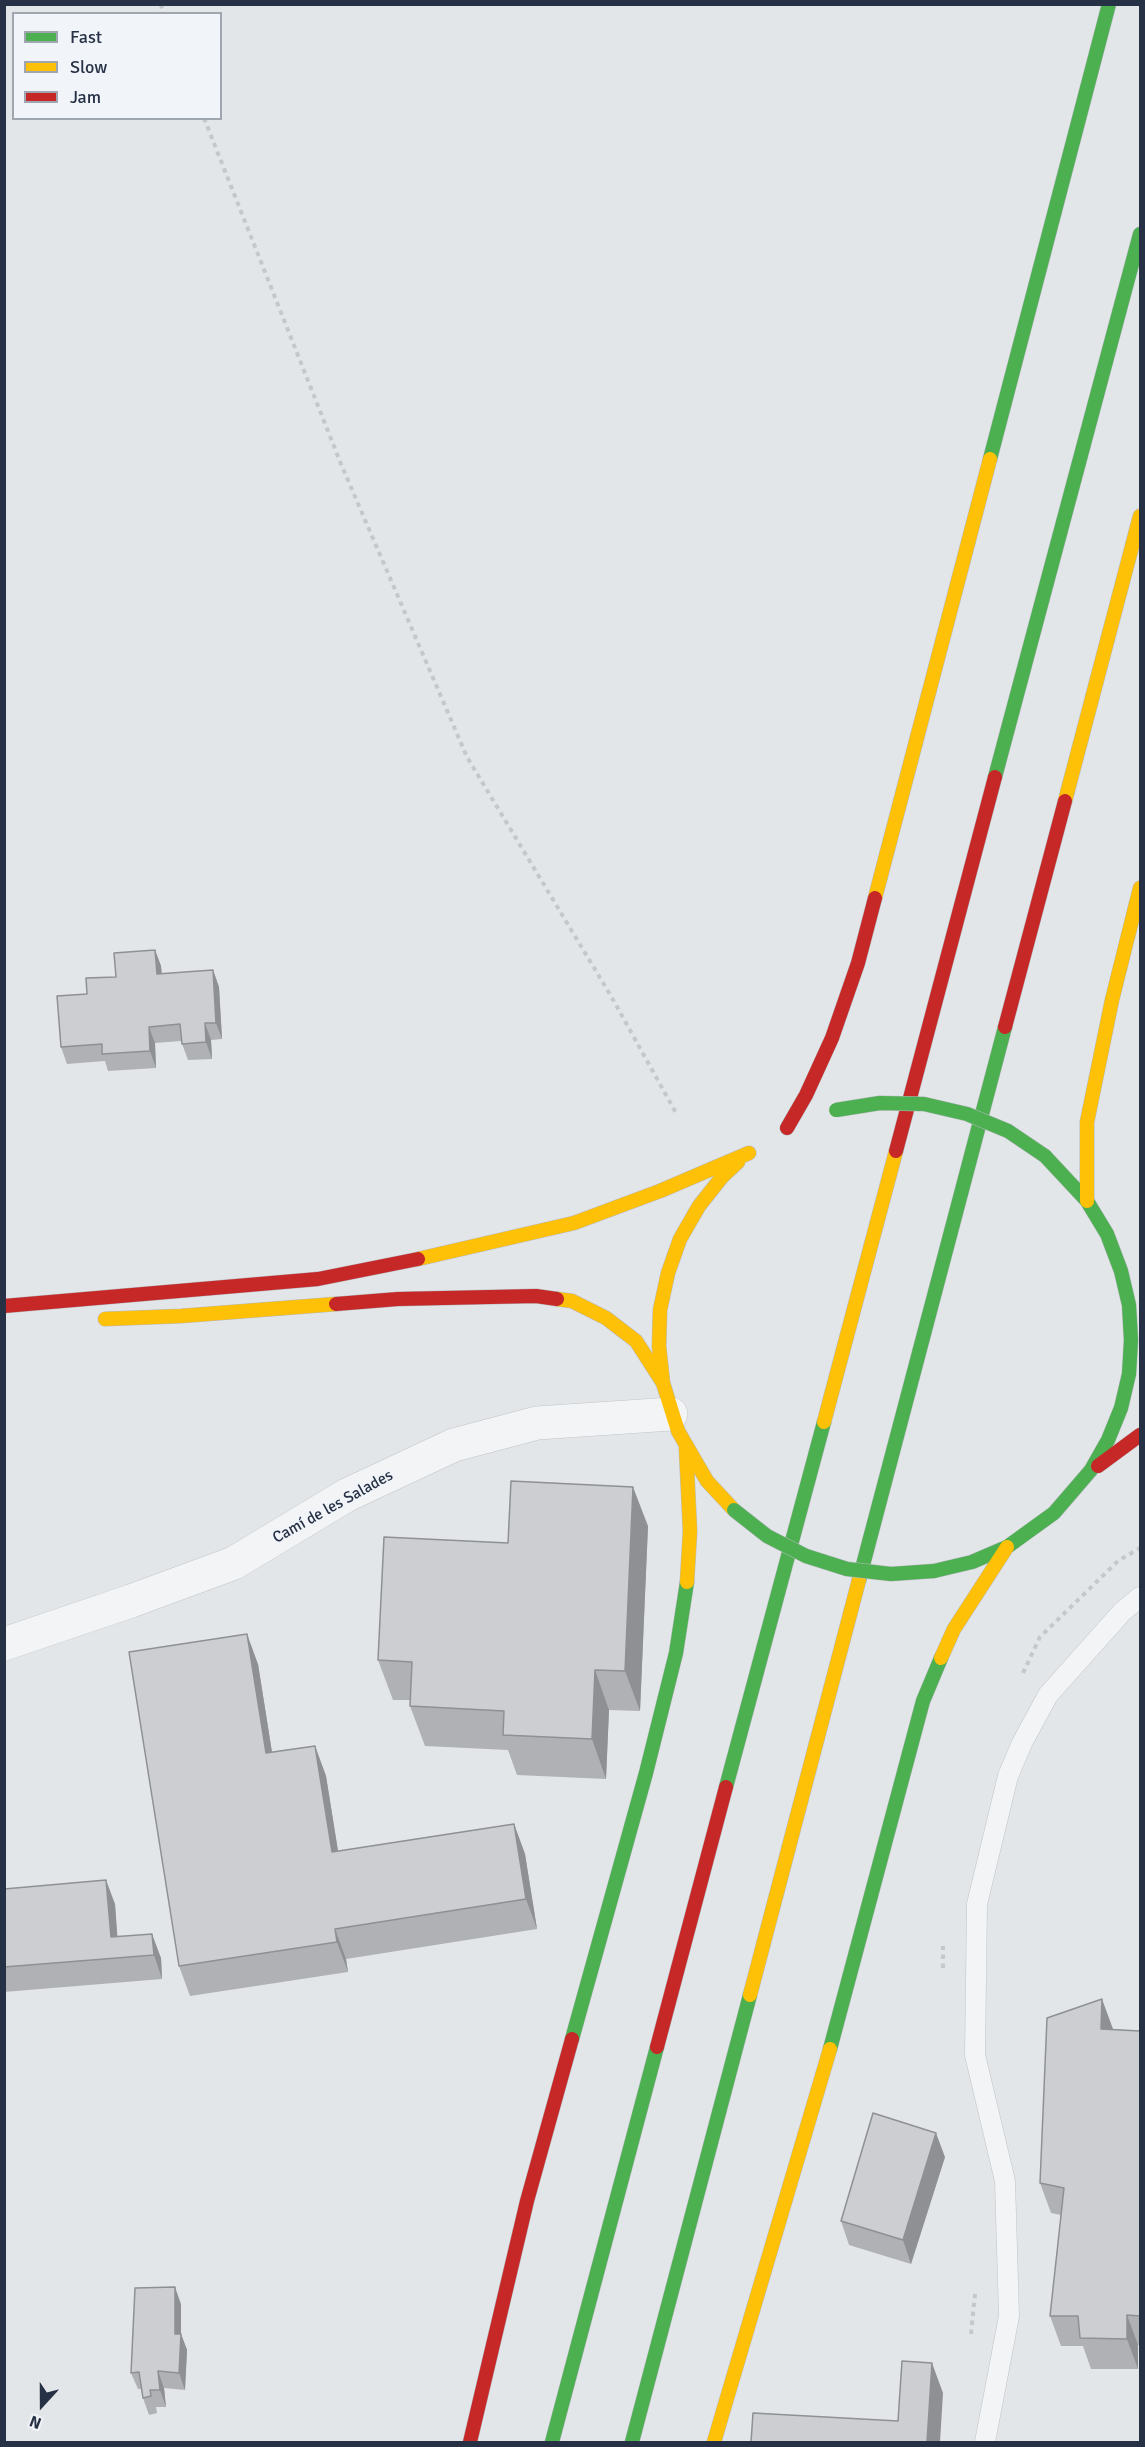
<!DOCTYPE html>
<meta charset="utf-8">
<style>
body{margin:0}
#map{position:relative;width:1145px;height:2447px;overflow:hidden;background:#e3e6e9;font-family:Signika,sans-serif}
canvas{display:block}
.frame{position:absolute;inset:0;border:6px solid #273145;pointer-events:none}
.legend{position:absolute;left:12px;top:12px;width:210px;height:108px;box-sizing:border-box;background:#f1f4f8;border:2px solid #a0a6b0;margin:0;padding:8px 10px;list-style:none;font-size:18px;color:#273145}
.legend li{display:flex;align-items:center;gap:12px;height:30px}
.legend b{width:30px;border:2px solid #a0a6b0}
.north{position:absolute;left:12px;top:2375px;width:60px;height:60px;-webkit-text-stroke:4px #f1f4f8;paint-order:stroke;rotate:201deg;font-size:16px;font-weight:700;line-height:24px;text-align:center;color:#273145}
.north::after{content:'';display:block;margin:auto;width:21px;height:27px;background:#273145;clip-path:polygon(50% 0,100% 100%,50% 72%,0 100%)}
</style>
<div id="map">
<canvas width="1145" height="2447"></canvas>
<div class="frame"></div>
<ul class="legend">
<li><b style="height:8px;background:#4caf50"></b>Fast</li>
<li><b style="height:8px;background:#ffc107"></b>Slow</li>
<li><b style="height:8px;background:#c62828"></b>Jam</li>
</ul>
<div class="north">N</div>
</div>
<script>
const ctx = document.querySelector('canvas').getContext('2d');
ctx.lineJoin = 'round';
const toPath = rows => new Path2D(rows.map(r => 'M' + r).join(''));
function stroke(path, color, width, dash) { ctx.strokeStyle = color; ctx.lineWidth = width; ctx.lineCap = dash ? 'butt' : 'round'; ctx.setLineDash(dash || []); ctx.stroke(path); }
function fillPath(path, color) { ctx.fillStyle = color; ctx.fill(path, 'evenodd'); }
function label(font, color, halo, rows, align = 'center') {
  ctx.font = font + ' Signika,sans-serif'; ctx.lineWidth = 5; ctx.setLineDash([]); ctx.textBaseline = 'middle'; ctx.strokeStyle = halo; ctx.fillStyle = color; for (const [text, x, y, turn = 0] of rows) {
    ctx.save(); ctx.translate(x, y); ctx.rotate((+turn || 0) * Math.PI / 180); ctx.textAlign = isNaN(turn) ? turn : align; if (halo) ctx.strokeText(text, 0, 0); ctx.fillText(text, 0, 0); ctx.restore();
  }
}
const path = toPath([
 [161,4,163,14],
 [204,118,341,464,467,757,611,996,676,1113],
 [1023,1673,1040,1637,1118,1561,1140,1548],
 [943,1968,943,1946],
 [971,2334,975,2294]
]);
const lane = toPath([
 [985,2442,1009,2316,1005,2181,975,2055,977,1904,1008,1776,1022,1743,1048,1695,1122,1612,1140,1597]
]);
const street = toPath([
 [4,1644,131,1601,234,1563,347,1495,454,1445,537,1423,671,1414]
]);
const fast = toPath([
 [990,459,1109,4],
 [995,777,1140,234],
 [934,1571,972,1562,1007,1547,1054,1513,1091,1470,1108,1440,1121,1408,1129,1374,1131,1340,1129,1305,1121,1271,1107,1234,1087,1201,1045,1156],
 [859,1580,1005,1027],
 [726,1787,824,1422],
 [572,2039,646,1773,676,1653,687,1582],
 [830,2049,923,1701,941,1658],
 [552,2442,657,2047],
 [632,2442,750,1995]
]);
const slow = toPath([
 [1065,801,1140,516],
 [875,898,990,459],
 [1087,1201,1087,1122,1112,1000,1140,888],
 [418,1259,574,1223,660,1191,749,1153],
 [557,1299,572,1301,606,1318,636,1341,663,1383],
 [105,1319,181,1316,336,1304],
 [824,1422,896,1151],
 [686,1448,690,1531,687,1582],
 [734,1510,707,1481,678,1431,663,1383,659,1346,660,1310,668,1273,680,1239,699,1206,722,1177,738,1162],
 [941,1658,954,1629,1007,1547],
 [750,1995,859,1580],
 [714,2442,830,2049]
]);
const jam = toPath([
 [1005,1027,1065,801],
 [787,1128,806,1095,832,1038,858,963,875,898],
 [896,1151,995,777],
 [336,1304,398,1299,536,1296,557,1299],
 [4,1306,318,1279,418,1259],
 [1098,1466,1140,1435],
 [657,2047,726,1787],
 [470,2442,527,2201,572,2039]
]);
const fastBridge = toPath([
 [836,1110,880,1103,924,1104,967,1114,1008,1131,1045,1156],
 [734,1510,767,1536,806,1556,847,1569,891,1574,934,1571]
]);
const wall = toPath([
 [155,950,161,966,162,974,213,970,219,987,222,1039,211,1040,212,1059,188,1060,181,1041,155,1043,156,1068,108,1071,105,1061,67,1064,61,1047,87,994,116,977],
 [648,1526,640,1711,609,1710,606,1779,517,1775,508,1750,425,1746,410,1706,411,1700,393,1700,378,1660,508,1543],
 [258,1664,272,1752,315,1746,326,1776,338,1851,514,1824,525,1854,537,1929,346,1959,348,1972,190,1996,179,1966],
 [4,1889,115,1904,117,1937,161,1958,162,1979,4,1992],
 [1113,2029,1140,2031,1140,2345,1138,2345,1138,2369,1091,2369,1083,2346,1061,2346,1050,2316,1061,2215,1051,2213,1040,2183],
 [945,2157,911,2264,849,2245,841,2221],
 [181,2304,181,2334,187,2350,185,2390,164,2388,166,2407,156,2407,157,2413,149,2415,143,2398,141,2389,138,2389,131,2373]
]);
const shadedWall = toPath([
 [155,950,161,966,163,991,157,974],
 [213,970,219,987,222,1039,216,1023],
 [205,1023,211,1040,212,1059,206,1042],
 [149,1027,155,1043,156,1068,150,1051],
 [633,1487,648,1526,640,1711,625,1671],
 [247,1634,258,1664,277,1784,266,1753],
 [595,1670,609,1710,606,1779,592,1739],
 [315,1746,326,1776,343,1882,332,1852],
 [514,1824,525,1854,537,1929,526,1899],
 [106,1880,115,1904,119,1958,111,1937],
 [335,1929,346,1959,348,1972,337,1942],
 [152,1934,161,1958,162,1979,154,1955],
 [1102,1999,1113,2029,1101,2029],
 [936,2133,945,2157,911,2264,903,2240],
 [175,2287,181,2304,181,2334,187,2350,185,2390,179,2373,175,2334],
 [1127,2315,1138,2345,1138,2369,1127,2339],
 [932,2363,943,2393,940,2442,927,2442],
 [158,2371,164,2388,166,2407,160,2390]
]);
const building = toPath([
 [155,950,157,974,213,970,216,1023,205,1023,206,1042,182,1044,180,1024,149,1027,150,1051,102,1054,102,1044,61,1047,57,996,87,994,86,978,116,977,114,953,155,950],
 [511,1481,633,1487,625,1671,595,1670,592,1739,503,1735,504,1711,410,1706,412,1662,378,1660,384,1537,508,1543,511,1481],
 [247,1634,266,1753,315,1746,332,1852,514,1824,526,1899,335,1929,337,1942,179,1966,129,1652,247,1634],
 [106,1880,111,1937,152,1934,154,1955,4,1967,4,1889,106,1880],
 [1102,1999,1101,2029,1140,2031,1140,2316,1127,2315,1127,2339,1080,2338,1078,2316,1050,2316,1064,2188,1040,2183,1047,2018,1102,1999],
 [873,2113,936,2133,903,2240,841,2221,873,2113],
 [175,2287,175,2334,181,2334,179,2373,158,2371,160,2390,150,2390,151,2396,143,2398,139,2372,131,2373,135,2288,175,2287],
 [902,2361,932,2363,927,2442,751,2442,753,2413,898,2421,902,2361]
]);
const streetNames = [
 ["Camí de les Salades",333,1507,-29]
];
stroke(lane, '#c1c4c7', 21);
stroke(street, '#c1c4c7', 34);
stroke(fast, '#b5b9be', 15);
stroke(slow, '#b5b9be', 15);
stroke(jam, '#b5b9be', 15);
stroke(path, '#c4c7cc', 4, [4.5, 4.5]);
stroke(lane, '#f3f4f6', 20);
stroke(street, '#f3f4f6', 33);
stroke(fast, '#4caf50', 14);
stroke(slow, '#ffc107', 14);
stroke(jam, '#c62828', 14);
stroke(fastBridge, '#b5b9be', 15, []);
stroke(fastBridge, '#4caf50', 14);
fillPath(wall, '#afb1b5');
fillPath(shadedWall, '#8f9093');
fillPath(building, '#ccced2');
stroke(building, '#8f9093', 1.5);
label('16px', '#273145', '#f1f4f8', streetNames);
</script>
